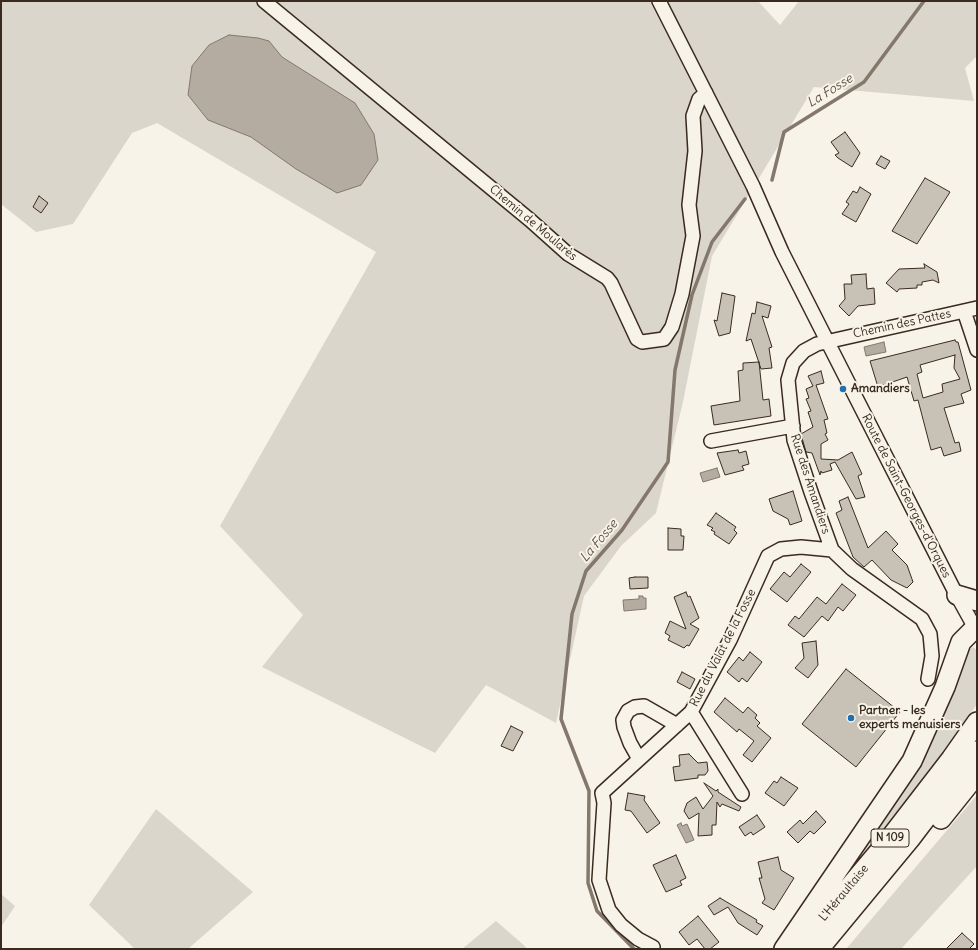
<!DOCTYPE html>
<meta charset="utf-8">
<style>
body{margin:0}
#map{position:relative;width:978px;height:950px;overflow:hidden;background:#f7f3e8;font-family:Delius,sans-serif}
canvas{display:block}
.frame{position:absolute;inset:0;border:2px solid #3b2a1e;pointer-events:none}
</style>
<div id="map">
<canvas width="978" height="950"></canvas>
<div class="frame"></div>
</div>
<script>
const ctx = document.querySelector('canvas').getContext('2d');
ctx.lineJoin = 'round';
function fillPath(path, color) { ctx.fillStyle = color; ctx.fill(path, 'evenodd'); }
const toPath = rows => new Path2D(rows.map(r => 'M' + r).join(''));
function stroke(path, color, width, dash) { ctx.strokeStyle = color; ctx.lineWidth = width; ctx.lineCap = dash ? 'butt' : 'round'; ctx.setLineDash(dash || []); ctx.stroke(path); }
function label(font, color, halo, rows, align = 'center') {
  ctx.font = font + ' Delius,sans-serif'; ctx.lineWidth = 4; ctx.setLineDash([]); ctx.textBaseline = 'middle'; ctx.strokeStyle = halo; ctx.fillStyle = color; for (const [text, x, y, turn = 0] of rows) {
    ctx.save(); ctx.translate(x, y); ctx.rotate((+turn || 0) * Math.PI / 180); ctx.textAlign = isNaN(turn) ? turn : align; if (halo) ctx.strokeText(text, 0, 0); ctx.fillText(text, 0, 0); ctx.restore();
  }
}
const green = toPath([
 [1,1,758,1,780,25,799,1,977,1,977,56,965,68,974,101,814,87,712,256,683,402,656,513,621,546,584,596,556,723,486,685,435,753,262,667,303,615,220,526,376,252,157,123,132,133,73,224,36,232,1,204],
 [973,647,977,650,977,704,945,751,840,883,969,650],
 [977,795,977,866,901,949,846,949],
 [156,809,253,892,188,949,135,949,89,905],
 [1,894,15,906,1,927],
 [496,921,526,947,525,949,462,949]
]);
const water = toPath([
 [229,35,258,38,269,41,282,57,355,103,374,134,378,160,361,185,337,193,296,169,251,137,208,120,188,95,192,66,209,45,229,35],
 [884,342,886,352,866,356,864,347,884,342],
 [717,468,720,477,703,482,700,473,717,468],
 [639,596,643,596,643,598,646,598,646,609,624,611,623,600,639,599,639,596],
 [681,823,682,826,687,824,694,840,686,843,677,825,681,823]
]);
const stream = toPath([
 [772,180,784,132,864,82,924,1],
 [634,949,597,911,588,883,589,791,561,719,572,614,586,571,622,530,668,462,675,370,692,295,712,242,745,199]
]);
const building = toPath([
 [845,132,860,153,852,167,838,158,835,155,839,153,831,142,845,132],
 [881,156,890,161,885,169,876,164,881,156],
 [925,178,950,192,917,244,892,231,925,178],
 [860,187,871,194,856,222,842,214,849,204,846,202,853,191,857,193,860,187],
 [39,196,48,203,41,213,33,207,39,196],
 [924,264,937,272,939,283,933,280,922,282,922,285,917,285,917,288,899,289,897,292,886,283,899,269,925,268,924,264],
 [866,274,867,289,874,288,875,304,858,306,849,316,839,306,845,299,844,284,852,284,851,275,866,274],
 [722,293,735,296,730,333,719,336,714,320,717,321,722,293],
 [757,302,771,306,768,318,762,316,772,347,769,348,772,368,761,369,751,339,746,341,752,313,755,314,757,302],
 [955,340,956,342,958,342,971,390,961,394,964,403,944,408,955,443,959,442,961,451,944,456,941,447,931,450,918,400,914,401,907,377,878,387,870,361,955,340],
 [955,355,954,368,960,379,942,384,943,392,923,398,917,374,922,372,920,365,955,355],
 [759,362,763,400,769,399,771,416,714,425,711,406,740,401,738,371,743,370,743,363,759,362],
 [821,371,824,383,816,385,828,419,824,420,827,433,825,434,828,440,821,444,821,459,838,460,852,452,862,474,858,476,865,497,856,499,835,462,830,464,832,470,822,473,821,471,820,475,812,453,806,452,802,438,801,434,813,427,808,412,811,411,806,399,809,398,806,389,813,386,808,376,821,371],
 [738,450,739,453,746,451,749,464,742,466,744,470,725,475,717,453,738,450],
 [793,491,802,521,790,525,788,519,773,511,769,499,793,491],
 [848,497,868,548,886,531,898,544,892,550,907,565,913,582,907,588,891,580,872,560,864,567,853,557,836,513,842,510,839,501,848,497],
 [716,513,736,527,734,530,737,533,729,544,714,534,715,532,711,530,713,528,707,525,716,513],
 [668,528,681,529,681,536,684,536,683,550,668,550,668,528],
 [801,564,811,572,787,602,770,589,784,572,790,577,801,564],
 [635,577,648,577,648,588,630,589,629,578,635,577],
 [842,584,856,595,843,611,838,607,828,621,822,616,804,637,788,625,795,616,799,619,817,597,826,604,842,584],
 [686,592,688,597,690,596,699,618,690,624,699,629,689,646,687,645,684,648,668,640,670,636,665,633,670,621,686,629,674,597,686,592],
 [816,641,818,665,808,678,795,668,804,658,802,643,816,641],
 [750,652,762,662,747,682,742,678,739,682,727,672,739,657,743,661,750,652],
 [846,669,900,712,856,767,802,724,846,669],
 [682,672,695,679,690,689,677,682,682,672],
 [725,698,743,713,748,707,757,715,755,718,760,723,757,726,771,738,752,762,743,755,754,741,739,729,737,732,714,712,725,698],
 [511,726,523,732,513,751,501,746,511,726],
 [689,754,698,763,707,762,708,771,705,775,698,775,698,778,675,781,673,767,680,766,679,755,689,754],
 [781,777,798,788,784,806,765,793,774,781,777,783,781,777],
 [704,783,716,791,718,789,718,792,741,807,739,811,722,804,720,807,717,802,716,825,712,825,712,835,698,836,699,813,689,819,684,811,687,803,696,797,703,809,713,796,704,783],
 [628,793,645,796,644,800,660,823,647,833,631,811,625,810,628,793],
 [816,811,826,822,814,834,810,831,798,843,787,832,800,820,803,824,816,811],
 [757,815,765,827,753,835,751,832,745,836,739,827,757,815],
 [676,855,686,878,680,881,682,885,666,892,653,865,676,855],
 [778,857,781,870,794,878,774,910,762,903,765,899,759,878,762,878,758,862,778,857],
 [720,898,757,920,756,922,763,926,757,935,738,923,728,907,714,915,708,906,720,898],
 [698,916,719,942,710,949,705,949,697,939,689,945,679,932,698,916],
 [962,933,974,944,969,949,946,949,962,933]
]);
const minor = toPath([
 [264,1,530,220,568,254,607,278,611,283,637,339,642,342,664,339,672,327,682,294,693,236,689,205,695,151,693,116,699,99,706,93],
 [659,1,753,186,782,252,849,384,954,590,975,628],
 [964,311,977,350],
 [711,441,793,426],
 [832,550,811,492,794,440,788,380,793,363,804,351,817,344,977,308],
 [691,712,742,794],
 [639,759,630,743,624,727,623,720,628,711,635,707,644,706,677,725],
 [653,947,638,939,621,925,609,910,599,880,604,803,602,793,691,712,730,640,768,556,781,549,801,547,832,550,852,569,922,619,930,634,932,656,928,679]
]);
const highway = toPath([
 [957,595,977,601],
 [941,819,977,774],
 [784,949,912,761,945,687,961,642,977,626],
 [797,949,887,842,951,759,977,722],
 [819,949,910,839,977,751]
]);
const markers = [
 [843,389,4,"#1f6fb2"],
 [851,718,4,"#1f6fb2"]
];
const shields = [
 [890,838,38]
];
const shieldNames = [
 ["N 109",890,838]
];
const streetNames = [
 ["Chemin de Moularès",533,223,40],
 ["Chemin des Pattes",902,324,-12],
 ["Rue des Amandiers",810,484,72],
 ["Route de Saint-Georges-d'Orques",906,496,63],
 ["Rue du Valat de la Fosse",723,648,-63],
 ["L'Héraultaise",844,893,-50]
];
const poiNames = [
 ["Amandiers",851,389],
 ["Partner - les",859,711],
 ["experts menuisiers",859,725]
];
const waterNames = [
 ["La Fosse",830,91,-32],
 ["La Fosse",599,541,-50]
];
fillPath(green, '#dbd6cb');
fillPath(water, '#b4aca0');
stroke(water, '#84786c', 1);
stroke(stream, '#84786c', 3.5);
fillPath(building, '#c8c1b6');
stroke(building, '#3b2a1e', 1);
stroke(minor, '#3b2a1e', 16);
stroke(highway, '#3b2a1e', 22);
stroke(minor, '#f7f3e8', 13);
stroke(highway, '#f7f3e8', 19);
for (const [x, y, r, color] of markers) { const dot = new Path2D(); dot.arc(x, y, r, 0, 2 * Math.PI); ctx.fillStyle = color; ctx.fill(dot); stroke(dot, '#f7f3e8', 1.5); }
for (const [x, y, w] of shields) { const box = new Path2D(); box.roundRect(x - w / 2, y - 9, w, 18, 3); ctx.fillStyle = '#f7f3e8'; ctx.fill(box); stroke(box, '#3b2a1e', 1); }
label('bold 11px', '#3b2a1e', null, shieldNames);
label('12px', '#3b2a1e', '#f7f3e8', streetNames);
label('bold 12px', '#3b2a1e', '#f7f3e8', poiNames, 'left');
label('italic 13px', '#5f5145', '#f7f3e8', waterNames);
</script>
